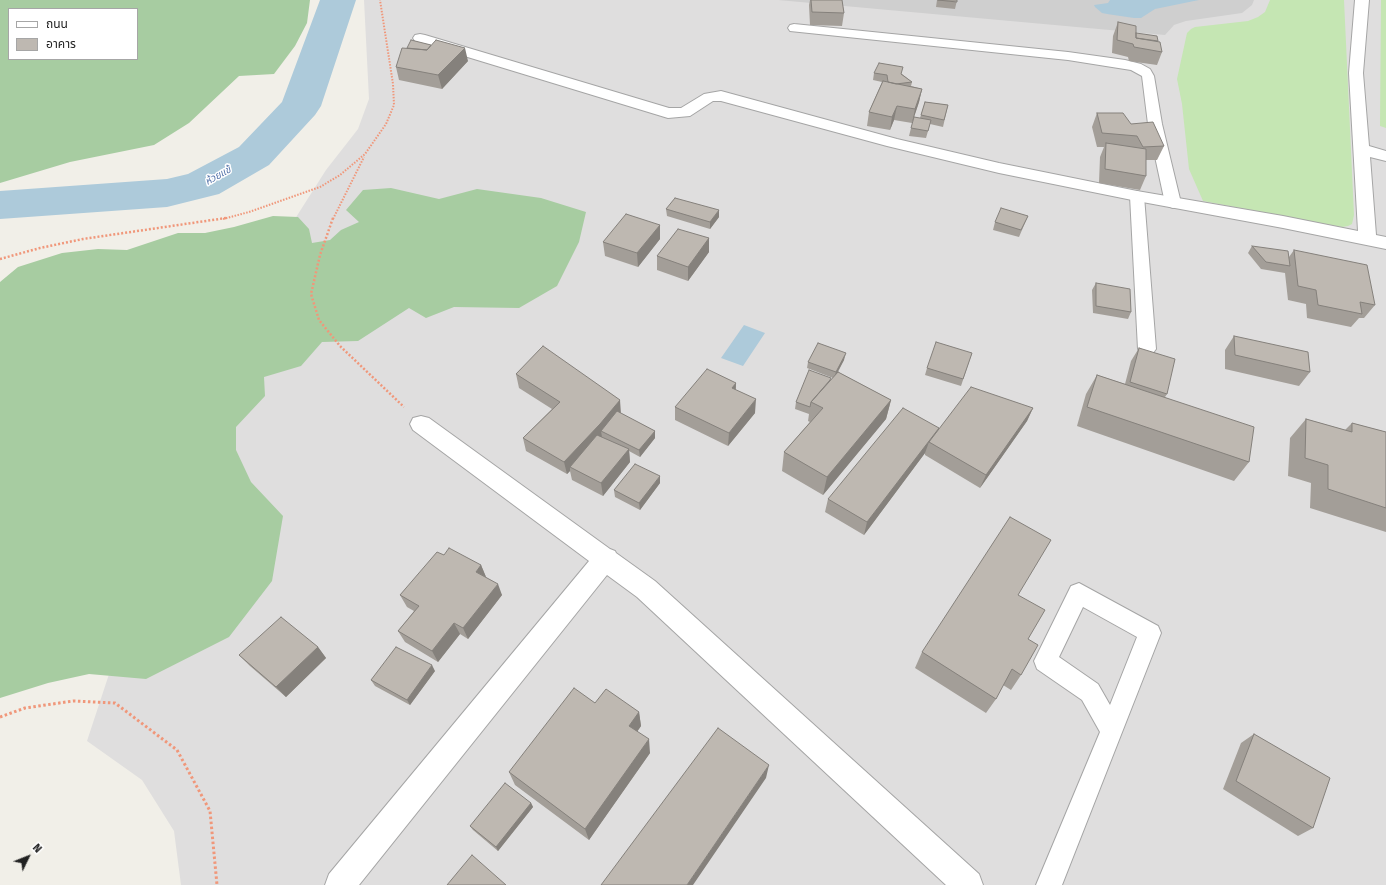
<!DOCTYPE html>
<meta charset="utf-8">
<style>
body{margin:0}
#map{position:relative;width:1386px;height:885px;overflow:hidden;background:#f1efe8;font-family:"Fira Sans","Noto Sans Thai",sans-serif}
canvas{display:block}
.legend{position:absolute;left:8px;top:8px;width:130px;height:52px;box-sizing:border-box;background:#fff;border:1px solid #a6a6a6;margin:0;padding:5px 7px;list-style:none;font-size:12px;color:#212121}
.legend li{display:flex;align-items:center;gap:8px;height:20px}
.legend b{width:20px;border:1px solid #a6a6a6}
.north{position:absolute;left:8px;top:837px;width:40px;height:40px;-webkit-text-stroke:3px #fff;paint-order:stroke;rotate:47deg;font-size:11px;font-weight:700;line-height:16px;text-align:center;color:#212121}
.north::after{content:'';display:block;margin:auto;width:14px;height:18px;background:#212121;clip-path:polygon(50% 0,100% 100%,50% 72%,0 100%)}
</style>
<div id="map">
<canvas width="1386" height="885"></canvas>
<ul class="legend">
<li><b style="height:5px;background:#fff"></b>ถนน</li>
<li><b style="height:11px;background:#beb8b1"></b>อาคาร</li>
</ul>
<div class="north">N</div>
</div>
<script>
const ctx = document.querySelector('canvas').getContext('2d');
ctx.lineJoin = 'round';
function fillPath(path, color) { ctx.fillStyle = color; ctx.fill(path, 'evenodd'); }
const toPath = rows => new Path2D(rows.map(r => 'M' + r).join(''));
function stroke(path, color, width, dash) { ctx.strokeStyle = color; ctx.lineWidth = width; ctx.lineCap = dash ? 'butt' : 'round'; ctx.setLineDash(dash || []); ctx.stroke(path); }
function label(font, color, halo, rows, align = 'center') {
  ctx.font = font + ' "Fira Sans","Noto Sans Thai",sans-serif'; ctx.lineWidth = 3; ctx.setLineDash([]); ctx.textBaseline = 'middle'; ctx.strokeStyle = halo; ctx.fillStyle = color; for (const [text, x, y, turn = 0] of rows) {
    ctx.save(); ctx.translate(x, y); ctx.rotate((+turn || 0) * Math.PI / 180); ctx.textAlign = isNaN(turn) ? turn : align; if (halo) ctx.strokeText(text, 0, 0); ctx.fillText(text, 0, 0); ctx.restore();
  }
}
const residential = toPath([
 [364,0,1386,0,1386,885,181,885,174,831,142,780,87,741,220,337,326,170,358,129,369,99]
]);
const religious = toPath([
 [778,0,1254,0,1252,5,1242,13,1186,21,1174,25,1165,35]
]);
const grass = toPath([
 [1270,0,1344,0,1354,215,1352,224,1348,226,1342,227,1203,201,1189,169,1182,104,1177,79,1187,33,1191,29,1195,27,1248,21,1258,17,1265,12],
 [1381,0,1386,0,1386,128,1380,126]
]);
const forest = toPath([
 [0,0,310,0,307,23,295,46,274,74,239,76,189,123,154,145,70,162,0,183],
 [9,9,137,9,137,59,9,59],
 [391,188,439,199,477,189,541,198,586,212,579,242,557,286,519,308,454,307,426,318,409,308,358,341,322,342,301,366,264,377,265,396,236,427,236,450,251,482,283,516,272,581,229,637,146,679,89,674,48,683,0,698,0,282,18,267,62,253,98,249,127,250,178,233,205,233,234,227,273,216,298,217,309,229,312,243,330,240,341,230,359,222,346,210,363,190]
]);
const water = toPath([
 [1110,0,1199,0,1155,9,1141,18,1134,18,1107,14,1102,13,1095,7,1094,5,1108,3],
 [744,325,765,333,743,366,721,358]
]);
const river = toPath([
 [320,0,356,0,321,106,315,115,269,165,219,194,167,207,0,219,0,191,167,179,188,174,239,147,282,102,320,0]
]);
const pathFar2 = toPath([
 [223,219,249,212,320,187,340,175,365,154,386,124,394,105,393,84,380,0],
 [333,219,364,157]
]);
const pathFar1 = toPath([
 [333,218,320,255,311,294,319,320,340,346,404,407],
 [0,259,40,248,83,239,226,218]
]);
const path = toPath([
 [0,717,25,708,73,701,115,703,177,750,210,811,217,885]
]);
const lane = toPath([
 [794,24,1068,52,1125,60,1141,64,1150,69,1154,76,1162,124,1181,203,1178,206,1173,208,1168,206,1165,203,1148,124,1142,76,1131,70,1068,60,790,31,788,28,790,25,794,24],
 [1137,191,1142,193,1144,196,1156,349,1153,353,1147,355,1141,353,1138,349,1130,196,1132,193,1137,191],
 [1079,583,1158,626,1161,633,1062,885,1036,885,1100,732,1082,700,1037,669,1034,661,1071,586,1079,583],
 [1083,607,1137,637,1110,705,1098,684,1059,657,1083,607]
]);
const street = toPath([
 [1355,0,1369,0,1363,73,1369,146,1386,151,1386,161,1370,157,1376,235,1386,237,1386,249,1283,228,1137,201,999,173,887,146,721,101,713,101,690,116,668,118,415,41,413,38,415,35,420,34,425,35,669,108,681,108,704,94,721,91,897,139,999,163,1137,191,1283,216,1358,231,1349,73,1355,0],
 [421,416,429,418,610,549,615,551,616,553,655,581,979,874,983,885,946,885,637,597,607,575,359,885,325,885,329,874,589,561,413,430,410,424,413,418,421,416]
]);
const wall = toPath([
 [810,0,842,0,844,13,842,26,810,25,809,5],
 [937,0,957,0,955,9,936,7],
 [1118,22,1136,33,1162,52,1157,65,1129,61,1128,57,1112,53,1113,36],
 [468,61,442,89,399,80,396,67],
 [874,73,902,74,912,82,911,86,922,89,919,102,912,123,894,120,890,130,867,126,869,112,882,82,873,80],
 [925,102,948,105,943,127,930,124,926,138,909,136,911,128,920,118],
 [1097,113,1131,124,1164,146,1157,160,1146,160,1146,176,1140,190,1099,183,1100,157,1104,147,1097,147,1092,127],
 [666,209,719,217,710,229,667,216],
 [1028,216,1019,237,993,230,995,222],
 [660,225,660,239,638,267,605,256,603,242],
 [709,238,709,252,688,281,657,270,657,256],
 [1252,246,1289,257,1294,250,1375,305,1364,318,1359,318,1351,327,1307,318,1306,304,1288,300,1285,273,1261,269,1248,253],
 [1096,283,1131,312,1128,319,1093,313,1092,290],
 [1234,336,1310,372,1299,386,1225,369,1225,350],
 [1139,348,1167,394,1165,397,1249,462,1234,481,1077,426,1086,394,1097,375,1125,384,1131,361],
 [972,353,961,386,925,375,927,368],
 [844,360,838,372,891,400,886,419,823,495,782,471,784,452,810,422,808,421,809,414,795,409,796,402,831,380,833,378,807,368,808,362],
 [516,374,621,414,655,431,655,438,640,457,629,451,630,462,603,496,572,480,570,471,567,474,526,451,523,438,552,409,519,388],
 [736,383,736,390,755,413,728,446,675,420,675,407],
 [1033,408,1027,421,980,488,925,455,925,453,864,535,825,512,828,499,939,428,938,430],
 [1306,419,1345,430,1352,423,1386,432,1386,532,1310,508,1311,483,1288,476,1290,438],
 [660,483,640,510,615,497,614,490],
 [444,555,481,565,486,577,502,595,468,639,460,634,438,662,405,642,398,631,414,611,407,607,400,595],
 [1018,595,1028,639,1021,675,1011,690,1003,685,996,699,986,713,915,668,922,652],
 [318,647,326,658,286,697,250,666,239,655],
 [435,671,410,705,375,686,371,680],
 [639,712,641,726,637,732,650,753,589,840,515,785,509,772],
 [1254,734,1313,828,1298,836,1223,789,1241,743],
 [531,803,533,807,498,851,473,830,470,826]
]);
const shadedWall = toPath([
 [465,48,468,61,442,89,438,75],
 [922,89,919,102,912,123,915,109],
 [897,106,894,120,890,130,892,117],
 [719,210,719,217,710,229,710,222],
 [660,225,660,239,638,267,637,253],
 [709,238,709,252,688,281,688,267],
 [846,353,844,360,834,378,836,372],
 [736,383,735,396,732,388],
 [756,399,755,413,728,446,729,433],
 [620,400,621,414,601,431,602,437,570,467,570,471,567,474,564,462],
 [891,400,886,419,823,495,827,477],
 [1033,408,1027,421,980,488,986,475],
 [939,428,935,441,929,442,925,453,864,535,867,522],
 [655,431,655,438,640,457,639,450],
 [629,449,630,462,603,496,601,483],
 [660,476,660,483,640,510,639,503],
 [481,565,486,577,476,572],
 [498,584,502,595,468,639,463,628],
 [454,623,460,634,438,662,432,651],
 [318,647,326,658,286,697,276,687],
 [432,665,435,671,410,705,407,700],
 [639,712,641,726,631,740,629,726],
 [649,739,650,753,589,840,585,829],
 [769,765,766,778,693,885,687,885],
 [531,803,533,807,498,851,496,847]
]);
const building = toPath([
 [811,0,842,0,844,13,812,12,811,0],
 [938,0,957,0,957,2,938,0],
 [1118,22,1136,26,1136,38,1160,42,1162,52,1134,47,1133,44,1117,40,1118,22],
 [1136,33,1157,36,1158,41,1136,38,1136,33],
 [411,40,431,45,427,50,407,48,411,40],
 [436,40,465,48,438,75,396,67,402,48,427,50,436,40],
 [879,63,903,67,901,74,912,82,896,84,888,82,887,75,874,73,879,63],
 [883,81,922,89,915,109,897,106,892,117,869,112,883,81],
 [925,102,948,105,944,120,921,115,925,102],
 [1097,113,1123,113,1131,124,1153,122,1164,146,1143,147,1137,136,1102,133,1097,113],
 [914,117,931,120,928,131,911,128,914,117],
 [1106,143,1146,149,1146,176,1105,169,1106,143],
 [675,198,719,210,710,222,666,209,675,198],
 [1001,208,1028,216,1021,230,995,222,1001,208],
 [626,214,660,225,637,253,603,242,626,214],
 [678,229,709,238,688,267,657,256,678,229],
 [1252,246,1288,251,1290,266,1266,262,1252,246],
 [1294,250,1367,265,1375,305,1360,302,1362,314,1318,305,1316,290,1298,286,1294,250],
 [1096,283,1130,289,1131,312,1096,306,1096,283],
 [1234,336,1308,352,1310,372,1235,355,1234,336],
 [936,342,972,353,963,379,927,368,936,342],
 [818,343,846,353,836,372,808,362,818,343],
 [543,346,620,400,600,424,564,462,523,438,560,402,516,374,543,346],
 [1139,348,1175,359,1167,394,1130,382,1139,348],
 [707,369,736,383,732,388,756,399,729,433,675,407,707,369],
 [809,370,831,378,830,380,811,402,810,407,796,402,809,370],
 [838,372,891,400,827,477,784,452,823,408,811,402,838,372],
 [1097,375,1254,427,1249,462,1087,407,1097,375],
 [971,387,1033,408,986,475,929,442,971,387],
 [903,408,939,428,867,522,828,499,903,408],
 [617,411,655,431,639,450,601,431,617,411],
 [1306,419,1352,432,1352,423,1386,432,1386,508,1328,489,1328,465,1305,458,1306,419],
 [597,435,629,449,601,483,570,467,597,435],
 [635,464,660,476,639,503,614,490,635,464],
 [1010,517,1051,540,1018,595,1045,610,1028,639,1038,645,1021,675,1012,669,996,699,922,652,1010,517],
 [449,548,481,565,476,572,498,584,463,628,454,623,432,651,398,631,419,606,400,595,437,552,444,555,449,548],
 [281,617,318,647,276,687,239,655,281,617],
 [396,647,432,665,407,700,371,680,396,647],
 [574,688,595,703,606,689,639,712,629,726,649,739,585,829,509,772,574,688],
 [718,728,769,765,687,885,601,885,718,728],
 [1254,734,1330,778,1313,828,1236,781,1254,734],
 [505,783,531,803,496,847,470,826,505,783],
 [472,855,506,885,447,885,472,855]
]);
const farWaternames = [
 ["ห้วยแข้",218,176,-29]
];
fillPath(residential, '#dfdede');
fillPath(religious, '#cfcfcf');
fillPath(grass, '#c5e6b3');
fillPath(forest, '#a7cca1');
fillPath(water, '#adcada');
fillPath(river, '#adcada');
stroke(lane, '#a5a5a5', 2);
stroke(street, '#a5a5a5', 2);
stroke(pathFar2, '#f0977a', 2, [1.5, 1.5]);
stroke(pathFar1, '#f0977a', 2.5, [2, 2]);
stroke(path, '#f0977a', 3, [2.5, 2.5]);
fillPath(lane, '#fff');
fillPath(street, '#fff');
fillPath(wall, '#a39e98');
fillPath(shadedWall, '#85817c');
fillPath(building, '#beb8b1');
stroke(building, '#85817c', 1);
label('italic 10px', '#5473aa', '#fff', farWaternames);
</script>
